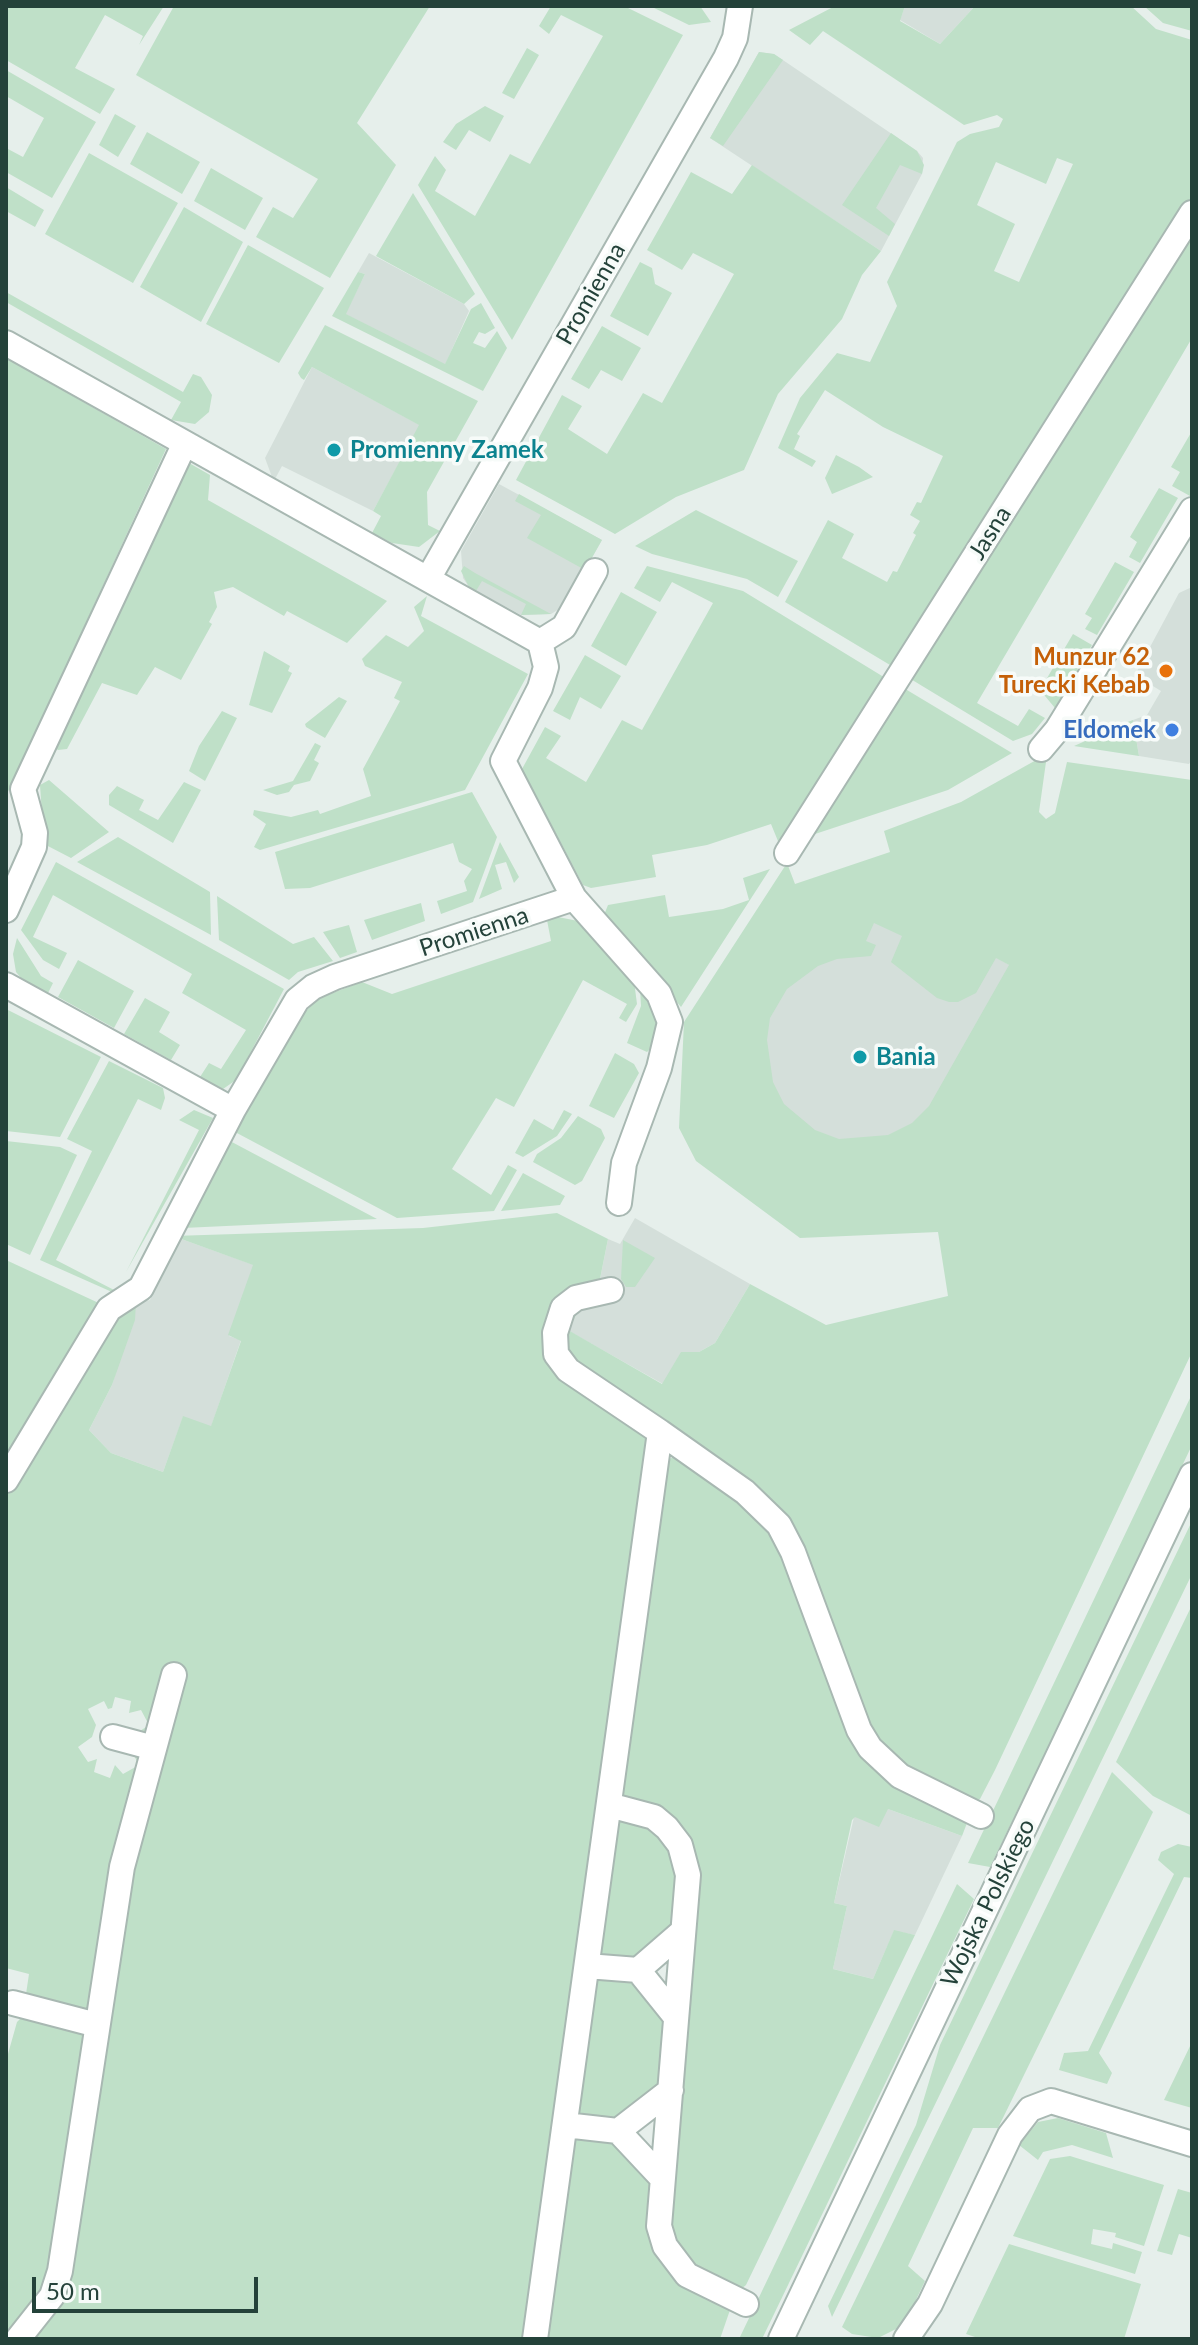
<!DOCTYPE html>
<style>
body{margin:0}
#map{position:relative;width:1198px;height:2345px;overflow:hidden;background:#e6efeb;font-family:Lato,sans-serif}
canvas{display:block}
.frame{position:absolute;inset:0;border:8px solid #24423a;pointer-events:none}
.scale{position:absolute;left:32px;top:2277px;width:226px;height:36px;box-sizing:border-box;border:4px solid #24423a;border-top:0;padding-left:10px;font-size:24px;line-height:28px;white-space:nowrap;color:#24423a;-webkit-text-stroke:6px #f7fbf9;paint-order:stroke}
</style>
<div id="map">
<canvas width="1198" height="2345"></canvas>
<div class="frame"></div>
<div class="scale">50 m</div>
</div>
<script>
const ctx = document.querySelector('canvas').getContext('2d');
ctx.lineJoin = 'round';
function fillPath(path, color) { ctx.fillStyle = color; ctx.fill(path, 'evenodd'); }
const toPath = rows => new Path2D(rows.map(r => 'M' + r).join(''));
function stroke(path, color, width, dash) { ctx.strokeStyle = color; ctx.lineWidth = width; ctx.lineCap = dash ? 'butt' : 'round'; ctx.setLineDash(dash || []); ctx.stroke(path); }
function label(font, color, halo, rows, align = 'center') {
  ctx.font = font + ' Lato,sans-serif'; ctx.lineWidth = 7; ctx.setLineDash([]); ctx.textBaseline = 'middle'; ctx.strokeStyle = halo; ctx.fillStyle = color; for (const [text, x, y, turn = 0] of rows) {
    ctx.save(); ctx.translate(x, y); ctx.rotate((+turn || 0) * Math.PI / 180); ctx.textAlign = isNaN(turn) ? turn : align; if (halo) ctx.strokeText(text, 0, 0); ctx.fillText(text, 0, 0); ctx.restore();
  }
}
const built = toPath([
 [905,6,975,6,940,44,900,20],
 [759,52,774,54,917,151,923,158,922,174,881,251,710,138],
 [369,253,464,304,469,311,445,365,345,314,365,274,358,272],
 [312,367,420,425,373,511,282,466,275,479,272,477,265,458],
 [499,484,602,540,564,606,551,614,521,615,469,587,463,578,461,551],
 [1192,587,1192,759,1189,764,1139,756,1133,720,1147,715,1161,691,1135,675,1179,593],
 [868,884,1020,971,939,1199,724,1168,776,905],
 [635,1218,750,1284,715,1343,699,1352,686,1353,663,1384,567,1330,589,1291,599,1284,608,1239,620,1244],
 [173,1236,254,1265,229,1336,241,1340,211,1427,183,1417,163,1472,111,1453,89,1430,112,1385,136,1303,150,1300],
 [888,1809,962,1836,915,1935,894,1931,873,1979,833,1969,847,1906,834,1903,854,1817]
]);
const green = toPath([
 [6,6,164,6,139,45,143,36,105,15,75,68,115,89,100,114,6,60],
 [174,6,430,6,357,123,396,165,330,278,256,237,273,207,293,218,318,179,136,75],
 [551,6,624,6,683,35,512,340,418,185,435,156,446,170,435,191,475,216,510,154,530,164,603,36,561,15,549,34,539,26],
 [650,6,700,6,711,22,689,25],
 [835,6,905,6,900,21,940,44,975,6,1131,6,1156,29,1192,40,1192,201,895,668,785,602,828,520,854,534,842,558,887,582,893,571,897,572,916,535,913,533,920,521,910,515,917,502,921,503,943,456,883,427,825,390,797,434,800,436,794,449,816,461,812,467,778,448,800,398,837,353,870,362,897,306,887,282,957,142,970,134,999,127,1003,119,997,115,964,125,823,31,810,45,789,30],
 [1057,158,1073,164,1019,282,994,271,1015,224,977,205,996,162,1046,184],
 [1144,6,1192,6,1192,31,1163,23],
 [527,48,539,55,514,99,502,93],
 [759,52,774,54,783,60,723,146,710,138],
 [6,70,96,122,52,198,6,172,8,149,23,157,44,118,6,96],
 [485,106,504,116,490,142,469,130,456,150,443,142,456,124],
 [115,114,136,126,118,157,99,145],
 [147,132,200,162,182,194,130,164],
 [891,133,917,151,924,165,922,174,900,165,876,208,895,224,889,236,842,205],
 [89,153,178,203,133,283,45,234],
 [752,165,881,251,862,275,842,319,778,394,744,470,676,497,615,534,516,480,562,395,582,406,568,429,607,454,643,393,662,403,734,274,693,253,682,270,647,250,691,172,732,194],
 [211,168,263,198,245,230,194,201],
 [6,187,44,210,35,227,6,211],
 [413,193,475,294,464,304,376,256],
 [184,207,243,242,201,322,140,287],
 [1192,233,1192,338,977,703,1018,726,1029,709,1045,718,1032,734,1013,741,909,678],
 [248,245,324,288,279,363,206,324],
 [640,262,652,268,655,284,672,293,648,336,610,316],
 [358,272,365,274,346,314,445,364,471,309,481,303,495,328,485,334,479,332,473,343,485,348,497,331,507,348,483,391,332,316],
 [6,292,183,392,193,374,201,377,212,395,209,412,195,424,171,420,181,402,6,302],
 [325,325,478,401,427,492,428,525,440,531,419,547,392,543,372,533,381,516,373,511,419,425,312,367,304,380,301,378,298,373],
 [602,326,641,348,622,381,601,370,589,389,571,379],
 [6,358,166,449,6,796],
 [1192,431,1192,493,1190,496,1172,486,1180,472,1171,467],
 [836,455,859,467,873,477,832,494,825,478],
 [189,463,210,475,208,500,387,601,347,643,287,611,284,616,233,587,214,592,217,607,209,622,212,624,181,680,155,667,137,695,102,683,67,749,58,750,54,747],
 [1159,488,1178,498,1140,563,1129,557,1137,542,1130,537],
 [519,494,602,540,585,570,527,538,541,515,515,501],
 [696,510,798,561,778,597,747,579,652,554,635,546],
 [1115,562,1134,572,1097,635,1085,629,1092,618,1085,614],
 [464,566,475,573,551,614,521,615,526,604,482,581,476,591,469,587,461,571],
 [647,566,743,591,887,679,780,846,771,824,707,845,652,855,656,877,591,888,583,885,522,769,545,727,561,736,546,758,586,782,622,720,642,730,713,603,672,582,660,602,634,588],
 [621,592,657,612,626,666,591,646],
 [427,596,421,616,528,674,465,790,260,850,254,847,266,824,253,815,254,810,291,817,318,810,320,814,371,796,363,769,400,701,394,698,402,682,365,666,362,659,386,635,408,647,424,631,414,607],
 [1073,634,1092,645,1055,708,1040,690],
 [264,651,290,666,288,671,292,673,272,713,249,705],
 [585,655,621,676,601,709,580,697,570,720,553,711],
 [902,687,1012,753,948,790,809,836],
 [339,697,347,701,325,738,306,727,305,724],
 [222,711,237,718,205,781,189,771,199,746],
 [1133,720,1139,756,1074,746,1130,721],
 [315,743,321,746,314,760,319,763,310,781,294,785,289,792,277,795,263,790,293,781],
 [1038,759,1046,762,1039,812,1046,819,1055,813,1067,762,1192,780,1192,1352,995,1770,980,1799,971,1804,880,1751,793,1539,577,1370,560,1336,562,1327,583,1302,568,1330,662,1384,681,1352,699,1352,715,1343,750,1284,826,1325,948,1296,938,1232,800,1238,696,1161,679,1128,684,1022,787,863,795,884,890,852,884,831,961,802],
 [874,923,902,936,891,962,937,998,949,1002,958,1002,976,993,996,958,1009,965,929,1106,912,1123,888,1135,839,1139,815,1130,784,1104,773,1082,767,1040,770,1018,787,989,818,966,837,959,871,956,876,945,866,941],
 [49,780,109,832,71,858,44,844,40,785],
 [184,782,201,790,173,843,109,805,109,795,117,786,144,800,139,810,158,820],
 [472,792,497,837,473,902,441,914,437,901,467,891,464,881,472,869,459,862,453,843,310,888,285,889,275,852],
 [118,837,210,892,211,935,77,862],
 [500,842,519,877,514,883,506,862,495,865,502,889,479,899],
 [56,862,284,989,236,1080,223,1089,200,1077,209,1063,221,1069,246,1030,182,993,192,974,53,895,33,937,67,953,59,969,43,960,21,930],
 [770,869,681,1007,604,915,608,905,665,895,669,917,723,909,749,900,743,878],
 [217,896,293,944,314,937,333,961,298,972,289,980,219,940],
 [421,903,425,921,372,940,364,920],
 [558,917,578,921,634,981,637,1004,626,1022,619,1018,627,1004,583,980,514,1107,496,1098,452,1169,491,1195,508,1165,517,1170,494,1211,397,1218,235,1132,305,1012,319,998,362,982,392,994,551,941,547,920],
 [349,925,357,952,340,958,323,932],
 [17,938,41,976,53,983,48,993,21,978,16,972,13,954],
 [78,960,134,991,114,1028,58,997],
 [640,988,658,1022,654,1045,647,1052,627,1043,641,1006],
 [145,998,170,1012,159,1032,180,1045,171,1060,124,1034],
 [6,1009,101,1057,60,1137,6,1131],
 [615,1053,634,1064,639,1073,614,1118,589,1106],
 [109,1061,163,1088,165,1098,161,1110,138,1099,56,1260,116,1291,112,1292,40,1260,92,1151,67,1139],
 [194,1110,213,1118,126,1272,199,1130,179,1120],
 [564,1110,572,1114,557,1136,523,1157,515,1153,534,1119,553,1130],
 [578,1116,601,1129,605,1138,582,1181,575,1185,533,1162,537,1154,561,1138],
 [6,1141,60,1147,77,1155,30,1255,6,1244],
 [230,1141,377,1219,183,1228],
 [523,1173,565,1196,560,1205,501,1211],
 [557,1213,608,1239,599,1284,548,1343,648,1439,528,2339,29,2339,41,2325,149,1742,134,1735,149,1725,141,1710,129,1713,131,1701,115,1697,112,1708,108,1709,104,1701,88,1709,96,1725,92,1737,78,1747,88,1762,97,1759,94,1772,110,1778,115,1765,123,1774,139,1765,131,1750,146,1751,91,2012,26,1994,29,1974,6,1968,6,1494,89,1349,127,1302,136,1303,135,1320,112,1385,89,1430,111,1453,163,1472,183,1416,211,1426,241,1341,228,1335,253,1265,173,1236,423,1228],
 [623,1240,655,1258,635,1287,626,1287,621,1279],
 [6,1260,103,1305,6,1469],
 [1192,1394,1192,1445,1102,1635,990,1867,968,1863],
 [676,1455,683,1457,772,1528,851,1726,966,1818,967,1823,962,1836,888,1809,879,1827,855,1817,852,1820,834,1903,847,1906,833,1969,873,1979,894,1930,915,1935,746,2285,740,2290,695,2274,667,2235,693,1867,623,1804,619,1790,665,1462],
 [1192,1521,1192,1574,832,2317,828,2306,916,2125,940,2045],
 [1192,1605,1192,1816,1153,1796,1116,1762],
 [1112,1772,1153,1812,998,2128,973,2128,908,2266,925,2281,904,2325,878,2338,852,2334,842,2327],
 [617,1817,652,1825,679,1859,677,1924,640,1962,599,1960],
 [1178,1844,1192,1847,1192,1878,1184,1877,1099,2053,1112,2073,1107,2084,1059,2070,1064,2053,1088,2051,1174,1874,1158,1860,1161,1852],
 [957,1884,974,1899,762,2339,739,2339],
 [631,1976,666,2016,665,2079,617,2124,580,2123,574,2112,594,1977],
 [24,2015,79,2028,87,2035,48,2284,10,2339,6,2339,6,2061,17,2022],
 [1192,2042,1192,2108,1164,2100],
 [1058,2118,1106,2133,1113,2158,1072,2145,1043,2152,1038,2160,1019,2145,1038,2122],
 [610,2136,655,2181,654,2223,731,2307,720,2339,543,2339,573,2137],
 [1070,2156,1164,2185,1144,2246,1115,2237,1116,2233,1093,2229,1091,2244,1112,2249,1113,2243,1142,2252,1135,2274,1013,2236,1050,2159],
 [1178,2189,1192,2193,1192,2238,1179,2234,1172,2255,1157,2251],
 [1009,2244,1141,2284,1124,2339,981,2339,966,2334]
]);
const street = toPath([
 [6,343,540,642,546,667,540,688,503,761,574,898,335,977,313,987,297,1000,233,1110,141,1288,109,1309,6,1480],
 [429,577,726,58,735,38,740,6],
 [540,642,564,627,595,571],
 [1041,749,1057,730,1192,510],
 [787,853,1192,213],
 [574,898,659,994,670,1022,659,1068,624,1163,619,1203],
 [6,910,34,847,35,833,23,789,184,445],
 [6,985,233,1110],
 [660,1432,745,1492,779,1525,793,1552,859,1730,870,1748,900,1776,981,1816],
 [113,1737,154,1748],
 [609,1805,654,1817,667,1828,680,1845,688,1875,659,2226,665,2246,687,2275,746,2304],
 [587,1966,638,1970,675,2016],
 [638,1970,683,1931],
 [13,2003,97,2025],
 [565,2125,618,2131,662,2178],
 [618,2131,671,2090],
 [18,2339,52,2296,60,2271,122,1867,174,1675],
 [535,2339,660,1432,568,1370,556,1354,555,1333,563,1308,576,1298,611,1290],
 [781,2339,1192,1475],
 [906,2339,930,2304,1010,2135,1030,2109,1051,2101,1192,2144]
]);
const markers = [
 [334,450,8,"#0f9aa8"],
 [1166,671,8,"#e8710a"],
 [1172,730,8,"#3f7fe0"],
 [860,1057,8,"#0f9aa8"]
];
const streetNames = [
 ["Promienna",591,294,-60],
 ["Jasna",990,533,-58],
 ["Promienna",474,932,-18],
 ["Wojska Polskiego",988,1903,-64]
];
const cultureNames = [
 ["Promienny Zamek",350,450],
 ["Bania",876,1057]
];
const foodNames = [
 ["Munzur 62",1150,657],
 ["Turecki Kebab",1150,685]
];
const shopNames = [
 ["Eldomek",1156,730]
];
fillPath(built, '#d4dfda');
fillPath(green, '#bfe0c8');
stroke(street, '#a8b8b2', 28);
stroke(street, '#fff', 24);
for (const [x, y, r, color] of markers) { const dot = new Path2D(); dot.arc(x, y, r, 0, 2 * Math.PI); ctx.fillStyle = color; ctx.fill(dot); stroke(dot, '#f7fbf9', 3); }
label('24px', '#24423a', '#f7fbf9', streetNames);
label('bold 24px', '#0d838f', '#f7fbf9', cultureNames, 'left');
label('bold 24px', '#c56008', '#f7fbf9', foodNames, 'right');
label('bold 24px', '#366cbe', '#f7fbf9', shopNames, 'right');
</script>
